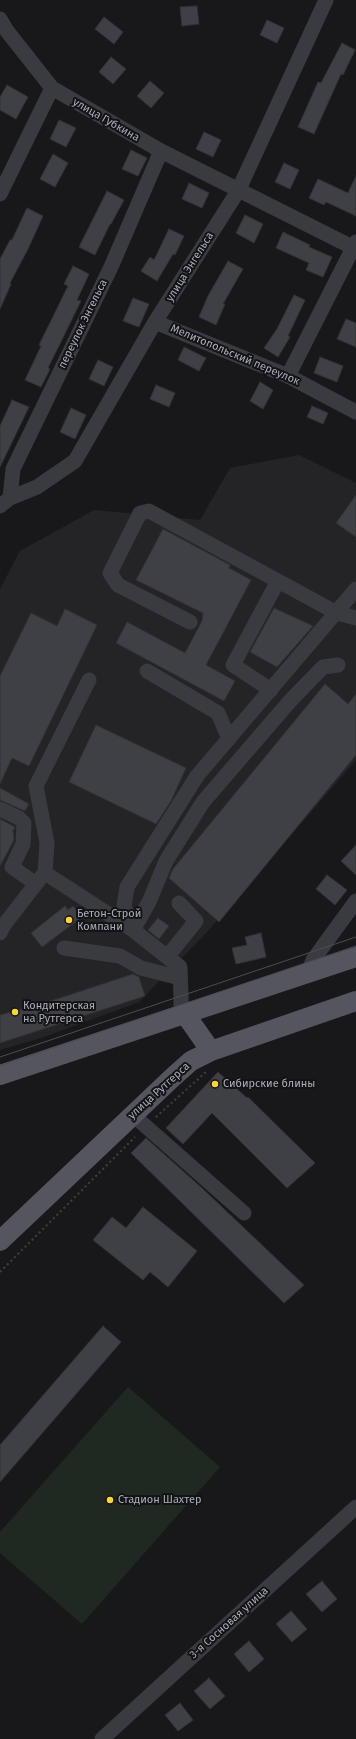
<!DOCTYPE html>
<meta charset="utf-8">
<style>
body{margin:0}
canvas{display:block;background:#18181a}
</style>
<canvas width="356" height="1739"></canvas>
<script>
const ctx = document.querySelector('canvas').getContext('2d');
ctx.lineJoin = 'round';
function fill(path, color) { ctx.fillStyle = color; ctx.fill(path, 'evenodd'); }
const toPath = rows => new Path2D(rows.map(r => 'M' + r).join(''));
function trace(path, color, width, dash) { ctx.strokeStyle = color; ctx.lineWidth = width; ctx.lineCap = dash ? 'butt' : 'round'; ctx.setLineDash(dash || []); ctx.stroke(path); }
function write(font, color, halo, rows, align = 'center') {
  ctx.font = font + ' "Fira Sans",sans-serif'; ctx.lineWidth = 4; ctx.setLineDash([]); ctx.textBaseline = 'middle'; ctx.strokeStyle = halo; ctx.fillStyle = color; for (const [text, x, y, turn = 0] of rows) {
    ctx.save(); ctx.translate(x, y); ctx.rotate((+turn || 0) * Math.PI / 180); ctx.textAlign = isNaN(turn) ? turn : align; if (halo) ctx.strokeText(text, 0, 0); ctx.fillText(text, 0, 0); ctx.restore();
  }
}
fill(toPath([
 [299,455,356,483,356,760,208,931,139,1002,44,1037,0,1050,0,589,20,551,94,510,200,520,230,468]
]), '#242427');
fill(toPath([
 [128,1387,220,1467,82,1624,0,1553,0,1532]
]), '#1f2922');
const building = toPath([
 [197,6,199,24,182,26,180,7,197,6],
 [104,17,123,32,114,44,95,29,104,17],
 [267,20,284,28,277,43,260,35,267,20],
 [342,43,355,50,343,75,341,74,314,134,298,127,318,82,321,83,342,43],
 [111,57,126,69,113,84,99,72,111,57],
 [150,81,164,93,151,108,137,96,150,81],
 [7,85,28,97,16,119,0,110,0,97,7,85],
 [59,120,76,128,66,147,50,139,59,120],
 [204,132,221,140,213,157,196,149,204,132],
 [131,150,147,158,138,176,122,169,131,150],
 [53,154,68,163,55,187,40,179,53,154],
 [284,163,299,170,290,189,275,182,284,163],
 [356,176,356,216,326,202,324,205,309,198,318,179,348,193,356,176],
 [189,183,209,193,202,208,182,199,189,183],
 [107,191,124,200,111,224,110,224,95,255,79,247,107,191],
 [27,208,43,216,28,249,10,283,11,284,0,309,0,259,10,240,12,240,27,208],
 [245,215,263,224,254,243,236,233,245,215],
 [169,229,184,236,175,255,173,254,157,281,141,271,150,257,154,260,169,229],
 [283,232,310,245,309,247,332,257,323,277,306,270,309,263,276,248,283,232],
 [228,261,243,269,223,304,225,304,216,325,199,317,208,296,228,261],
 [73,266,89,274,77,300,81,301,48,368,50,369,41,387,25,380,41,346,39,345,68,286,64,284,73,266],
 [294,295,305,300,288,336,290,337,278,357,264,348,277,329,294,295],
 [133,298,149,304,139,327,123,321,133,298],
 [346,319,356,323,356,347,337,339,346,319],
 [184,347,206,358,199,371,178,360,184,347],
 [320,357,343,366,337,382,314,373,320,357],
 [98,360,113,367,104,386,89,379,98,360],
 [260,382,273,390,263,409,250,401,260,382],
 [156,385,175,393,169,407,150,399,156,385],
 [12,400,29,407,0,467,0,426,12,400],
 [312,406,328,413,323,424,307,417,312,406],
 [71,408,86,415,75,439,60,432,71,408],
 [356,495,356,537,336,523,356,495],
 [163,529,230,565,229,568,251,580,206,665,235,681,224,701,116,643,127,622,185,653,202,621,203,613,136,580,163,529],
 [274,608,313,626,277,667,250,652,274,608],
 [65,609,97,625,29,766,12,758,0,784,0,676,31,613,57,626,65,609],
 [325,684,348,704,356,694,356,755,219,922,169,878,173,869,325,684],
 [96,725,186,768,171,801,156,824,69,782,96,725],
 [0,788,29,804,25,811,0,800,0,788],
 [0,819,15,827,13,831,14,840,0,866,0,819],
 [356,845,356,875,341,861,356,845],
 [327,875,347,890,335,905,316,889,327,875],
 [65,906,68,910,73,906,82,917,42,947,31,933,65,906],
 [158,918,169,926,159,939,148,930,158,918],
 [261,933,266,957,236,964,232,948,247,945,245,937,261,933],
 [133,974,139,977,145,996,0,1043,0,1015,57,999,133,974],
 [218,1072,247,1098,248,1097,315,1163,287,1188,212,1113,183,1144,166,1128,218,1072],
 [146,1138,203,1189,304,1285,284,1303,131,1153,146,1138],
 [143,1207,197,1251,168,1287,150,1272,143,1280,93,1240,112,1217,126,1228,143,1207],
 [103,1326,121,1342,0,1482,0,1445,103,1326],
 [322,1581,337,1599,322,1612,306,1594,322,1581],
 [291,1611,307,1629,292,1642,276,1624,291,1611],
 [249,1641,264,1659,249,1672,234,1654,249,1641],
 [209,1678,225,1696,210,1709,194,1691,209,1678],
 [180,1703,193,1720,178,1731,165,1715,180,1703]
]);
fill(building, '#3f4045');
trace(building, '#323236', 1);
trace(toPath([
 [156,1117,206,1072],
 [0,1272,135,1137]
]), '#3e3f46', 2, [2, 3]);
trace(toPath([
 [0,19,7,31,52,88,161,151,356,249],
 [0,194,52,88],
 [155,322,288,376,356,412],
 [288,376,356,242],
 [10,498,13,469,111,267,161,151],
 [0,506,10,498,37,487,75,461,155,322,238,191,326,0],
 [190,622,118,585,110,573,140,513,149,511,337,613,356,618],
 [147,671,218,713,229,739],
 [89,680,36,786,47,843,45,873,133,930,180,967,181,996,181,1005,185,1014],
 [271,690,233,665,278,581],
 [0,809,19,818,24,823,23,844,12,867,36,884],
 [133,930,124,906,127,887,197,776,356,589],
 [133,930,149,902,166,861,203,802,290,701,323,667,338,665],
 [0,933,4,925,42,876],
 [64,948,120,956,141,968,180,978],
 [167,957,196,921,179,903],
 [308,973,313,960,356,901],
 [133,1115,244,1213],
 [102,1739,356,1507]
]), '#3a3a41', 15);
trace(toPath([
 [185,1014,211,1051],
 [0,1075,356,957],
 [0,1241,173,1077,191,1061,211,1051,356,1001]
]), '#54555f', 20);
trace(toPath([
 [0,1057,356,937],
 [0,1066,356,946]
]), '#4b4c55', 1);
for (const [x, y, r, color] of [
 [69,920,4,"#ffd62b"],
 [15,1012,4,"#ffd62b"],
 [215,1084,4,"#ffd62b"],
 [110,1500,4,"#ffd62b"]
]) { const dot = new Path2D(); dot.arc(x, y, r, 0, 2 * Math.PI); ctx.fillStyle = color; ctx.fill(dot); trace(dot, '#131315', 1.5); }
write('11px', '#a9acbb', '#131315', [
 ["улица Губкина",106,120,30],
 ["улица Энгельса",190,267,-58],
 ["переулок Энгельса",83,324,-64],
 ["Мелитопольский переулок",235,355,23],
 ["улица Рутгерса",159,1091,-42],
 ["3-я Сосновая улица",229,1623,-42]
]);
write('11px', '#a9acbb', '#131315', [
 ["Бетон-Строй",77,914],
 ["Компани",77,927],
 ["Кондитерская",23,1006],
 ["на Рутгерса",23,1019],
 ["Сибирские блины",223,1084],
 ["Стадион Шахтер",118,1500]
], 'left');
</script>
